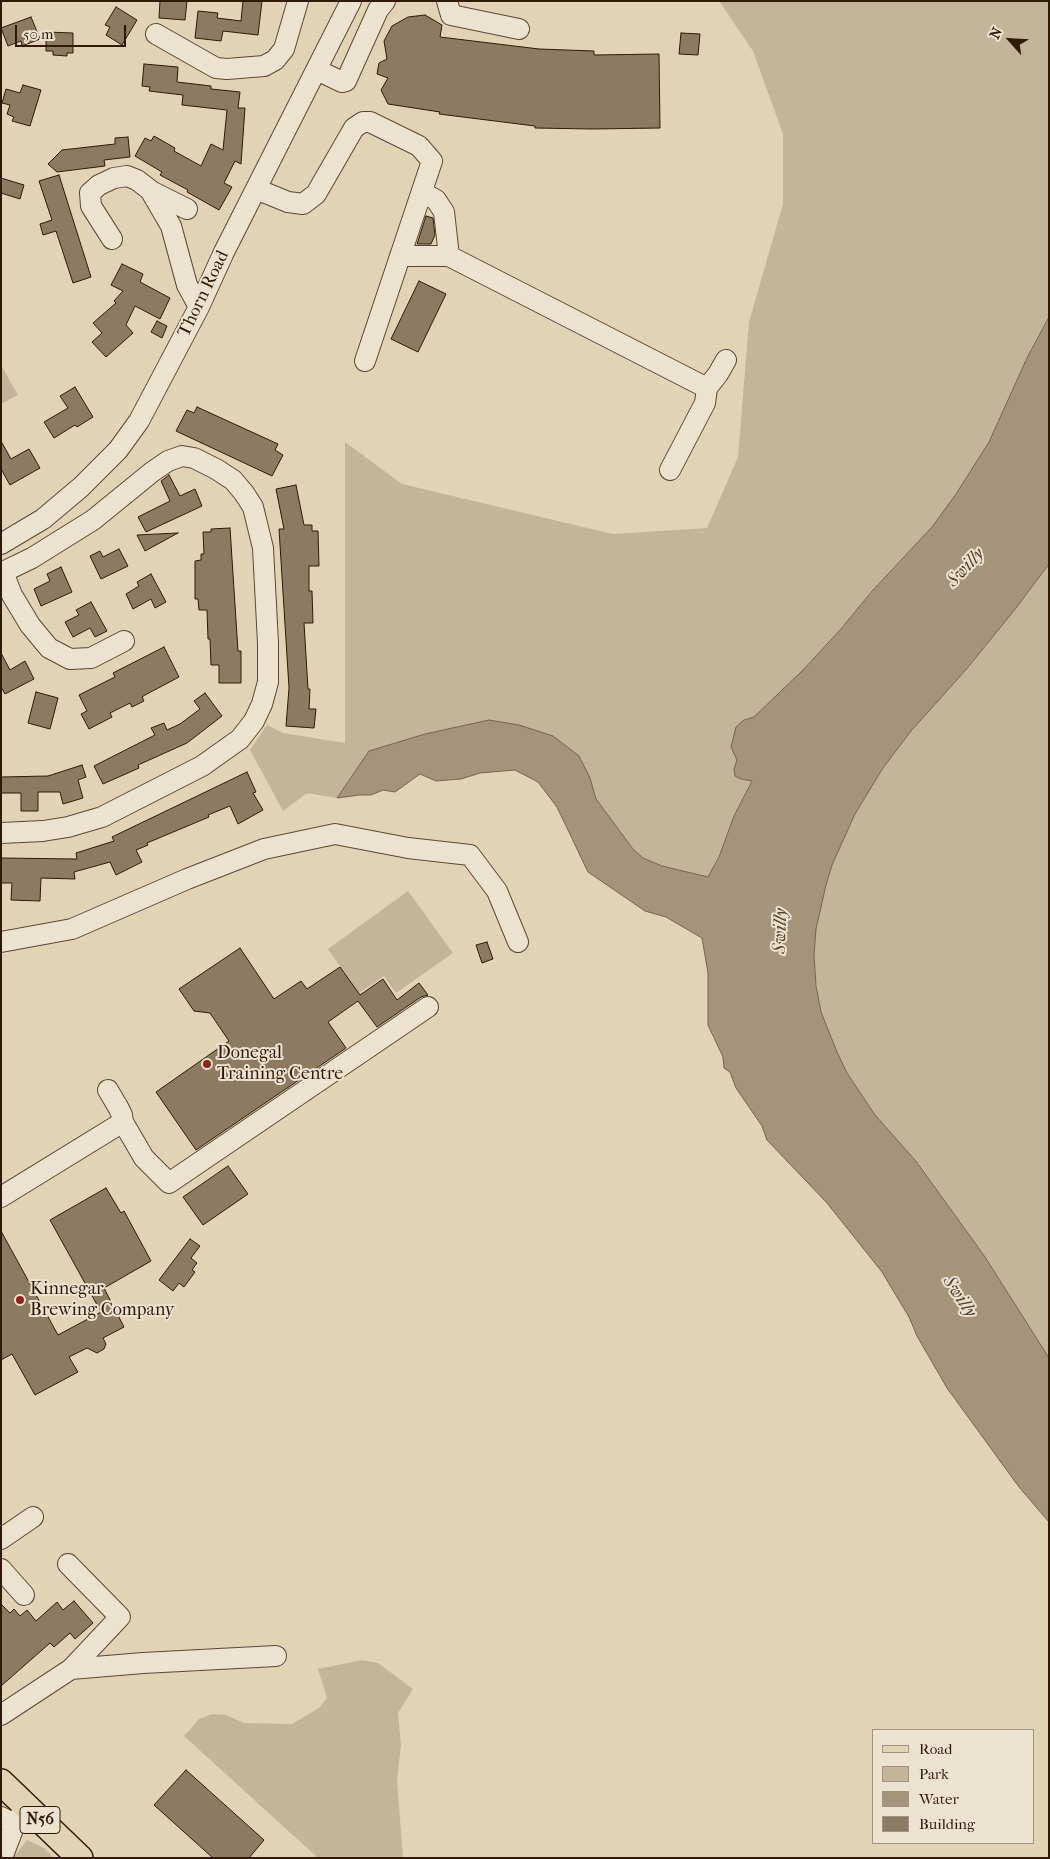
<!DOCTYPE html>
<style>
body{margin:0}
#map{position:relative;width:1050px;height:1859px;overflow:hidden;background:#e2d3b7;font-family:"IM FELL French Canon",serif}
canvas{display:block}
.frame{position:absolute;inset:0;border:2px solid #301a06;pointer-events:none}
.legend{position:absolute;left:872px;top:1729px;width:162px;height:115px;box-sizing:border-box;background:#ece2d0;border:1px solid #a1927f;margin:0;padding:6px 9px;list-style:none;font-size:15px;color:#301a06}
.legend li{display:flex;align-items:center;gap:10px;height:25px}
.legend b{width:25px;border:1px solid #a1927f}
.north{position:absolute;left:985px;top:15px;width:50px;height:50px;-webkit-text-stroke:4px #ece2d0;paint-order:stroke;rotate:296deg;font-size:14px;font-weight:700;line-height:20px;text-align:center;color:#301a06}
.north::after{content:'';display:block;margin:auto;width:18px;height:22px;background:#301a06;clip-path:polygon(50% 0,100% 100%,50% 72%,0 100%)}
.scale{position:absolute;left:15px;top:25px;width:111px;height:22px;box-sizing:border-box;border:2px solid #301a06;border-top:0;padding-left:6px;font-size:15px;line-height:18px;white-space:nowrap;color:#301a06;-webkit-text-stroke:4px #ece2d0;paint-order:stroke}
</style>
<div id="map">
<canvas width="1050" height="1859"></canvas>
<div class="frame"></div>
<ul class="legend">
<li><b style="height:6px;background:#e2d3b7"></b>Road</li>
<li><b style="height:14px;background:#c4b499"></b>Park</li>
<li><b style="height:14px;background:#a5947b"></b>Water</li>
<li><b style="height:14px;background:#8d7a62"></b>Building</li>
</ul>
<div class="north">N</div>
<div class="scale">50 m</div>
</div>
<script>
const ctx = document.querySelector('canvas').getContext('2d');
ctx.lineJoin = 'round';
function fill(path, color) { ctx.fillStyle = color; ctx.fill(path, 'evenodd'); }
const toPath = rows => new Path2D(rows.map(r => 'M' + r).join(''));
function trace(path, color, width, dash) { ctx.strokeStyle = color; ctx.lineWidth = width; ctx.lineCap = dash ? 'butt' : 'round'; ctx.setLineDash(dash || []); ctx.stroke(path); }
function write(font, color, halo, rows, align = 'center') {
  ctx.font = font + ' "IM FELL French Canon",serif'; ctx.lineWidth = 4; ctx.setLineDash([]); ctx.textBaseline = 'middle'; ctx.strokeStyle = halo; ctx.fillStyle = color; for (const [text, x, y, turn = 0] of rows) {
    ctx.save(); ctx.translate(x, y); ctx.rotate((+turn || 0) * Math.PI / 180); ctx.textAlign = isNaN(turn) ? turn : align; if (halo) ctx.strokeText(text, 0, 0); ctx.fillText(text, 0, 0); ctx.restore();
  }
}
fill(toPath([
 [719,1,1049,1,1049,317,1027,358,989,442,956,494,932,527,872,590,841,629,802,671,764,709,754,717,744,720,737,760,734,769,741,779,752,780,734,816,719,857,708,877,662,866,644,858,633,849,596,799,590,778,519,725,489,720,425,734,369,751,337,798,307,793,283,811,250,750,267,725,283,733,345,743,345,442,402,484,613,534,707,528,738,457,749,322,783,204,783,134,753,51],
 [1,365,18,395,1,404],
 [1049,564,1049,1358,985,1257,917,1161,875,1115,847,1073,837,1052,821,1012,816,986,814,955,816,929,826,885,832,865,855,814,883,768,911,731,966,671],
 [408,891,453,953,396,993,384,976,359,993,328,949],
 [362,1660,378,1663,413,1689,398,1713,401,1745,397,1780,403,1858,318,1858,184,1736,199,1719,212,1714,226,1715,244,1723,292,1724,319,1708,327,1698,318,1669],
 [27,1840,44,1848,54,1858,13,1858]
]), '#c4b499');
const water = toPath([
 [1049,317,1049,564,1016,608,965,671,911,731,883,768,855,814,832,865,826,885,816,929,814,955,816,986,821,1012,837,1052,847,1073,875,1115,916,1161,985,1257,1049,1358,1049,1522,1019,1487,947,1388,917,1336,909,1317,882,1272,827,1203,767,1140,762,1126,736,1088,730,1072,724,1068,723,1057,708,1025,708,973,702,938,666,917,645,911,588,872,557,807,538,782,515,770,480,773,461,779,436,781,420,774,395,792,383,790,371,795,359,795,337,798,369,751,425,734,489,720,519,725,553,736,579,756,590,778,596,799,633,849,643,858,662,866,708,877,719,857,734,816,752,781,741,779,735,776,734,769,737,760,731,747,736,727,744,720,754,717,802,671,841,629,872,591,932,527,956,494,989,442,1027,358,1049,317]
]);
fill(water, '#a5947b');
trace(water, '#76634c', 1);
const building = toPath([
 [160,1,187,1,185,20,159,18,160,1],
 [243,1,262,1,258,35,223,31,221,41,195,38,198,11,218,13,217,18,241,21,243,1],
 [116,7,137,20,122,45,106,35,110,27,105,25,116,7],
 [425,15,442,25,440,37,539,49,594,51,594,55,659,54,660,128,592,129,535,128,535,126,439,114,440,112,388,104,381,90,388,78,377,74,379,63,387,59,384,41,392,26,408,17,425,15],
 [31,17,40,39,22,46,21,41,8,46,1,28,31,17],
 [46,32,73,33,73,53,67,53,67,56,53,55,53,51,46,51,46,32],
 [681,33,700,34,698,55,679,54,681,33],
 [144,64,178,67,177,82,211,86,211,89,240,92,238,108,245,108,241,164,235,161,224,183,232,187,219,210,187,192,188,190,160,175,162,172,135,156,145,138,151,141,154,136,175,148,174,151,201,166,211,144,223,150,227,110,182,105,183,95,149,91,150,87,142,86,144,64],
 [23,85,41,90,30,126,12,121,14,117,7,114,10,105,2,103,6,89,20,93,23,85],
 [128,137,130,157,104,160,105,166,57,172,48,164,62,150,115,144,115,138,128,137],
 [59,175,91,277,73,283,56,231,43,235,40,224,52,220,39,181,59,175],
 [1,178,24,185,20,199,1,193,1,178],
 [426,216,433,218,435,235,431,244,417,244,426,216],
 [122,264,143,274,140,282,170,298,160,319,135,306,126,325,133,333,106,357,92,342,102,333,93,323,116,303,114,301,123,291,111,285,122,264],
 [419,281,446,294,418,352,391,339,419,281],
 [157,321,167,326,162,338,151,332,157,321],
 [75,387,93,417,77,427,75,425,54,438,44,422,68,408,60,396,75,387],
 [197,407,278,444,275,450,283,455,272,476,176,431,187,410,194,413,197,407],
 [1,441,11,459,29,449,40,468,10,485,1,469,1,441],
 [169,475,180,496,195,489,202,506,146,532,138,517,170,501,161,481,169,475],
 [296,485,304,525,312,525,312,531,318,531,319,566,309,566,309,591,312,591,313,623,304,623,308,689,310,689,309,709,316,709,314,728,286,726,289,688,279,529,284,529,276,489,296,485],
 [230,528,238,651,241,651,241,683,219,683,219,665,211,665,210,639,208,639,207,610,199,610,198,599,195,599,195,561,201,560,201,554,204,554,203,532,211,532,211,529,230,528],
 [178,533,145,551,137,535,178,533],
 [119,549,128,566,101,579,90,556,100,551,103,557,119,549],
 [61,567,72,592,41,606,34,589,50,581,47,574,61,567],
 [151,574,166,602,155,608,151,599,133,609,126,594,139,586,137,582,151,574],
 [91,602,107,631,95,637,90,628,73,637,65,622,79,615,76,610,91,602],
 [164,647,179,677,145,695,142,697,144,701,132,707,130,703,110,713,112,717,89,729,81,714,87,711,79,695,115,677,113,673,164,647],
 [1,653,10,670,25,661,34,679,5,694,1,687,1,653],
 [36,692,58,698,50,729,28,723,36,692],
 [205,693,222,716,187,743,138,765,139,768,103,784,94,766,155,735,151,728,164,723,167,730,180,724,200,709,194,701,205,693],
 [82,765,86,777,78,780,83,798,63,804,60,792,38,792,38,811,21,811,21,793,1,793,1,777,48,776,82,765],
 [247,772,256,792,253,793,263,810,238,824,230,806,208,815,209,817,147,843,148,845,136,850,142,862,116,875,110,862,74,872,75,879,41,878,40,901,11,900,12,883,1,883,1,858,77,859,76,853,114,841,112,837,247,772],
 [487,942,493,959,482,963,476,945,487,942],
 [240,948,274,999,301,981,307,989,340,967,360,995,383,979,397,1000,419,983,428,995,421,997,377,1027,358,1001,328,1022,346,1048,196,1150,156,1092,229,1041,210,1013,194,1011,179,989,240,948],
 [228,1166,248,1194,203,1225,183,1197,228,1166],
 [106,1188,121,1213,124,1211,151,1261,104,1288,124,1327,103,1338,106,1344,104,1349,97,1353,87,1348,69,1357,78,1372,35,1395,12,1354,1,1360,1,1231,58,1335,101,1312,50,1220,106,1188],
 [190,1239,200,1246,191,1258,197,1263,192,1270,195,1272,184,1287,179,1283,173,1291,159,1280,190,1239],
 [74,1601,93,1623,75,1639,70,1633,54,1647,50,1643,1,1686,1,1604,10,1613,14,1609,20,1616,27,1610,36,1621,57,1602,63,1610,74,1601],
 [186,1770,264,1840,249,1858,213,1858,154,1805,186,1770]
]);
fill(building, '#8d7a62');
trace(building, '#301a06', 1);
const minor = toPath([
 [447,1,451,15,519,29],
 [156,34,216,68,227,69,264,66,275,60,284,49,298,1],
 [317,70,342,82,346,81,378,10,385,1],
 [256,189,288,202,303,204,316,194,354,128,363,122,370,122,419,146,432,161,365,361],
 [151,191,187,209],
 [422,192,436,200,444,212,449,256],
 [112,239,91,206,90,193,99,185,114,178,127,176,137,180,150,190,171,226,187,285,199,307],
 [400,256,449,256,707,388],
 [670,470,705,403,707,388,718,374,726,360],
 [1,544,43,519,81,487,118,450,139,421,199,307,224,252,351,1],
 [3,572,12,595,30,625,49,648,70,659,91,658,124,641],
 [1,573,32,558,93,520,152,472,168,461,182,456,194,458,216,469,233,480,244,493,253,507,263,548,268,643,268,682,262,704,254,721,240,739,202,766,102,817,68,827,43,831,1,833],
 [1,942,72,929,187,879,264,849,335,834,408,848,470,855,497,891,518,942],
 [108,1090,118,1107,122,1115,123,1122,144,1158,169,1183,428,1007],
 [1,1197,123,1122],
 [1,1539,33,1517],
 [68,1564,120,1617,71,1669],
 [1,1569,24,1595],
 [1,1715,71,1669,143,1663,276,1656],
 [1,1817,15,1824,26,1807],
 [2,1858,15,1824]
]);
const major = toPath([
 [1,1782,80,1858]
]);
trace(minor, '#5c4832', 22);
trace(major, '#301a06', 28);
trace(minor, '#ece2d0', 20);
trace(major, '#e2d3b7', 25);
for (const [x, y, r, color] of [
 [207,1064,5,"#8f2418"],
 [20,1300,5,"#8f2418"]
]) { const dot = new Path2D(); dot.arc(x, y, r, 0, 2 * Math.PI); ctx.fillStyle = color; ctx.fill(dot); trace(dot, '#ece2d0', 2); }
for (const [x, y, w] of [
 [40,1820,40]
]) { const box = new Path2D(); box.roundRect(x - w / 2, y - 13.5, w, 27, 4); ctx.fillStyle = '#ece2d0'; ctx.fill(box); trace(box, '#301a06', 1); }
write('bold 16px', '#301a06', null, [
 ["N56",40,1820]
]);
write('18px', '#301a06', '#ece2d0', [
 ["Thorn Road",204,294,-64]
]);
write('18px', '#301a06', '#ece2d0', [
 ["Donegal",217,1054],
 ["Training Centre",217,1075],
 ["Kinnegar",30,1290],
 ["Brewing Company",30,1311]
], 'left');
write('italic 19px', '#59452f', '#ece2d0', [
 ["Swilly",966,568,-47],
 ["Swilly",781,931,-88],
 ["Swilly",959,1297,56]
]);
</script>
